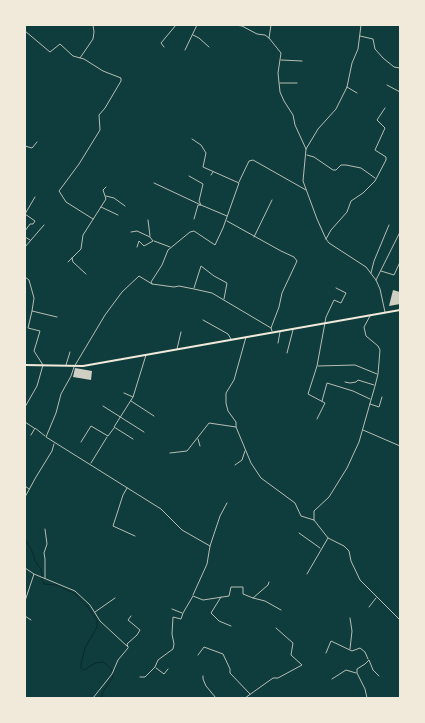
<!DOCTYPE html>
<style>
body{margin:0}
#map{position:relative;width:425px;height:723px;overflow:hidden;background:#0f3d3e;font-family:"Work Sans",sans-serif}
canvas{display:block}
.frame{position:absolute;inset:0;border:26px solid #f1e9da;pointer-events:none}
</style>
<div id="map">
<canvas width="425" height="723"></canvas>
<div class="frame"></div>
</div>
<script>
const ctx = document.querySelector('canvas').getContext('2d');
ctx.lineJoin = 'round';
const toPath = rows => new Path2D(rows.map(r => 'M' + r).join(''));
function trace(path, color, width, dash) { ctx.strokeStyle = color; ctx.lineWidth = width; ctx.lineCap = dash ? 'butt' : 'round'; ctx.setLineDash(dash || []); ctx.stroke(path); }
function fill(path, color) { ctx.fillStyle = color; ctx.fill(path, 'evenodd'); }
trace(toPath([
 [25,539,33,553,35,561,41,569,42,574,42,579,44,584,56,585,74,593,87,606,97,620,97,627,85,648,81,664,81,668,84,670,95,663,102,662,105,663,111,669,113,673,112,679,104,690,101,698]
]), '#0a2a2b', 1);
fill(toPath([
 [393,290,400,292,400,304,389,306],
 [75,368,92,371,91,380,73,377]
]), '#cfcfc3');
trace(toPath([
 [235,25,242,26,257,34,265,35,269,38,281,53,278,73,280,92,284,101,293,115,295,125,306,149],
 [361,25,358,49,352,63,347,87,336,109,318,129,306,149,303,181,317,219,326,239,329,243,366,267,376,280,380,289,385,312],
 [25,31,50,52,60,44,73,56,84,59,103,71,121,78,121,81,105,108,99,115,100,130,79,164,59,191,66,202,93,219],
 [193,35,199,38,209,47],
 [360,36,373,39,375,49,383,58,394,67,400,68],
 [269,38,271,25],
 [164,47,161,43,176,25],
 [185,50,197,25],
 [80,58,93,39,94,32,93,25],
 [281,60,302,61],
 [280,83,297,83],
 [387,85,400,92],
 [347,87,357,93],
 [192,139,201,145,206,153,203,167,239,183,223,228,215,245,194,231,190,232,168,250,162,265,151,282,152,284,174,287,179,286,194,289,212,293,271,328],
 [25,146,32,148,37,142],
 [307,155,314,157,333,170,336,170,341,165,346,165,361,168,375,178],
 [211,175,213,172],
 [189,176,203,184,199,201,201,205,227,216],
 [239,182,249,161,253,160,306,190],
 [154,183,201,205,198,205,194,219],
 [106,196,114,198,125,206],
 [101,207,118,215],
 [25,214,35,221,33,224,30,224,25,231],
 [25,214,35,197],
 [148,220,150,236],
 [227,221,281,251,294,257,297,261,282,293,279,307,271,328,272,331],
 [131,232,137,231,150,237,153,241,144,246,139,241,137,247],
 [25,237,30,240],
 [254,237,272,200],
 [326,239,331,230,347,212,351,201,363,193,375,181,386,160,386,157,375,150,385,128,377,120,385,108],
 [154,241,170,247],
 [25,247,44,225],
 [72,258,73,262,86,274],
 [68,262,81,249,83,235,106,199,103,190,106,187],
 [381,271,394,275,400,262],
 [371,273,374,261,389,225],
 [25,277,29,280,34,298,32,311,57,317],
 [376,280,400,232],
 [152,284,139,276,122,292,105,315,74,367,71,376,61,394,56,413,46,437,161,509,182,530,210,546],
 [194,288,201,266,214,276,227,283,224,299],
 [203,320,228,334,231,339],
 [246,337,234,380,226,393,226,403,228,411,236,422,236,427,251,463,261,478,295,503,301,516,314,520,328,538,344,546,349,551,351,561,360,580,400,620],
 [278,343,280,332],
 [177,349,181,332],
 [287,353,293,330],
 [66,365,70,352],
 [318,366,355,365,377,374],
 [345,382,350,383,356,382,358,380,374,385],
 [124,393,133,397,146,355],
 [133,397,114,427,133,439],
 [131,401,154,416],
 [322,401,327,383,353,391,370,399],
 [370,404,379,407,382,397],
 [103,406,144,432],
 [25,407,37,386,43,365,34,351,40,331,28,328,32,311],
 [317,419,325,403,308,394,317,366,326,317,334,300,341,303,346,293,336,288],
 [25,422,34,428],
 [363,430,400,446],
 [31,435,35,428,45,436],
 [198,439,200,446],
 [81,442,91,426,108,436,114,428],
 [170,453,187,451,209,423,236,427],
 [91,463,107,437],
 [235,465,242,460,245,451],
 [25,486,29,489],
 [127,488,123,495,113,526,135,536],
 [25,497,36,477,52,451,54,444],
 [314,520,314,511,329,497,347,468,359,442,375,386,378,374,380,350,378,346,366,336,364,327,370,316],
 [299,533,320,548],
 [25,568,34,574,25,601],
 [34,574,75,591,90,605,100,621,128,647],
 [307,574,328,538],
 [45,578,45,559,44,553,47,544,45,529],
 [193,595,207,564,210,546,220,516,227,503],
 [221,597,211,613,219,621,231,626],
 [253,598,265,601,281,610],
 [369,607,376,598],
 [172,609,182,613],
 [95,612,115,598],
 [25,616,31,620],
 [128,647,127,644,137,635,140,630,128,620,131,616],
 [350,649,352,631,350,618],
 [326,653,331,641,352,651,360,648,365,652,368,659],
 [198,655,204,647,223,654,230,669,230,673,250,694],
 [156,668,164,674,168,669],
 [203,676,203,679,206,686,216,698],
 [140,677,145,677,155,667,158,660,173,649,174,644,172,634,173,617,181,619,183,613,193,596,203,600,229,596,231,587,243,587,243,594,253,598,268,585,269,582],
 [332,679,346,670,356,673],
 [93,698,112,674,118,660,128,648],
 [245,698,273,678,278,678,302,665,291,655,293,643,276,628],
 [367,698,365,689,357,673,357,669,365,664,369,660,373,670,379,676]
]), '#b8beb3', 1);
trace(toPath([
 [25,365,83,366,400,310]
]), '#f1e9da', 2);
</script>
